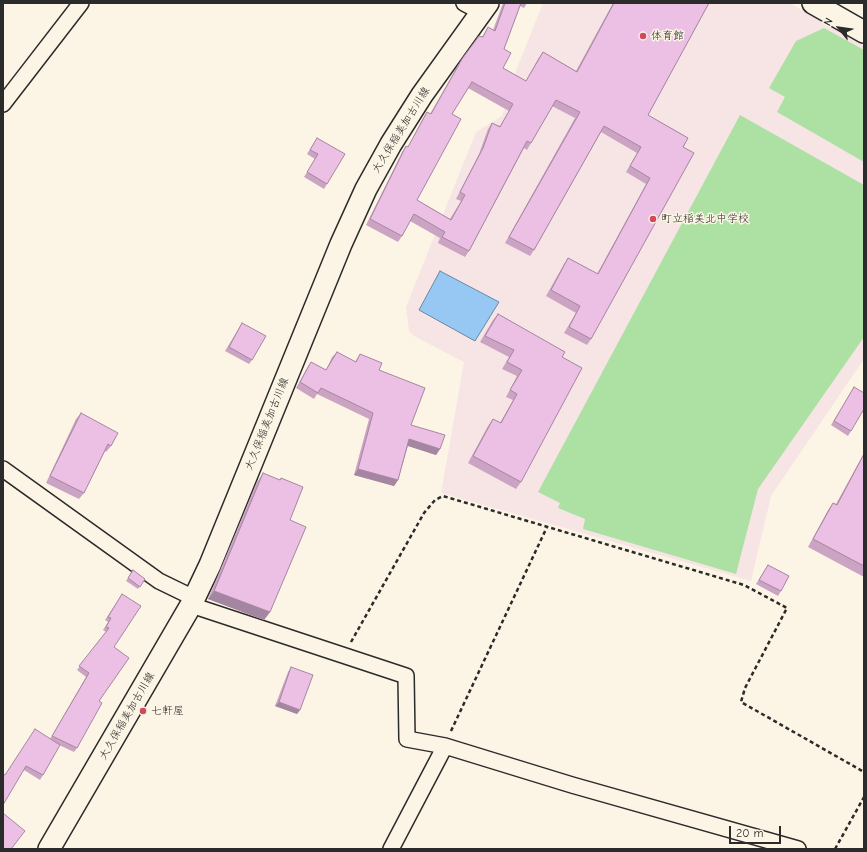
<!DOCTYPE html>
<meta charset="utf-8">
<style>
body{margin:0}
#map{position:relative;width:867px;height:852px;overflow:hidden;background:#fcf5e5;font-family:"Comic Neue",sans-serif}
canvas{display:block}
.frame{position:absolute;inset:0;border:4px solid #2b2b2b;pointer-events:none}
.north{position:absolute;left:819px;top:8px;width:40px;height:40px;-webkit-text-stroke:3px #fcf5e5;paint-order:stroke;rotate:299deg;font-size:11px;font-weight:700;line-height:16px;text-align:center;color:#2b2b2b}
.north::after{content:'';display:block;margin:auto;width:14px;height:18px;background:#2b2b2b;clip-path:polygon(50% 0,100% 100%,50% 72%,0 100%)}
.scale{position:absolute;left:729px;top:826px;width:52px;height:18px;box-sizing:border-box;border:2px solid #2b2b2b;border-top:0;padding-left:5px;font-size:12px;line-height:14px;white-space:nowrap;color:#2b2b2b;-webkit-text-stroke:3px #fcf5e5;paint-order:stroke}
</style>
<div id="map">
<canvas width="867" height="852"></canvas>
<div class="frame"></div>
<div class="north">N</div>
<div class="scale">20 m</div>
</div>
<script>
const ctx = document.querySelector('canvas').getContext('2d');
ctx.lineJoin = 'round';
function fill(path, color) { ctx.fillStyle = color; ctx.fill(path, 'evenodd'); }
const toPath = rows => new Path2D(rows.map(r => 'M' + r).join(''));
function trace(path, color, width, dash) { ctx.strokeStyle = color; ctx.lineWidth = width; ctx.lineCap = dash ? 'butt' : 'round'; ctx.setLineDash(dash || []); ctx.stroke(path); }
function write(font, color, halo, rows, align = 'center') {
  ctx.font = font + ' "Comic Neue","Klee One",sans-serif'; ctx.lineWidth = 3; ctx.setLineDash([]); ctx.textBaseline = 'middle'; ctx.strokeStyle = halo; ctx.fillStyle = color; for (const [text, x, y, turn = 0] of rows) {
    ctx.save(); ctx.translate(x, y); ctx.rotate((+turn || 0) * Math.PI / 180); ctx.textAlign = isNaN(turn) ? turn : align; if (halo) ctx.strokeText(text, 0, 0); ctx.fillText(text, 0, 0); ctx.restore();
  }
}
fill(toPath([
 [543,3,790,3,864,46,864,359,771,496,751,581,441,493,464,362,414,336,409,331,406,307,476,132,502,116,517,68]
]), '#f7e5e5');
fill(toPath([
 [824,28,864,50,864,162,777,112,785,97,769,88,796,41],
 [740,115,864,185,864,337,758,489,736,574,583,529,585,519,558,508,560,503,538,492]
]), '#ade1a4');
const water = toPath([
 [440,271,499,302,475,341,419,310,440,271]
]);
fill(water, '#96c8f3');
trace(water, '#6b89a3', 1);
const street = toPath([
 [464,3,481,12],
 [3,104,81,3],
 [3,469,159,581,194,598],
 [191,605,406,676,407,739,445,746,572,785,798,849],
 [391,849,445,746]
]);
const secondary = toPath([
 [813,3,864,32],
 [49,849,191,605,210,565,341,244,366,189,391,144,422,95,488,3]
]);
trace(street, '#2b2b2b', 18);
trace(secondary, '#2b2b2b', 24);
trace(toPath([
 [351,642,424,513,435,500,443,496,744,585,787,608,745,688,741,702,864,772],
 [451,731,547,527],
 [835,849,864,797]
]), '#2b2b2b', 2.5, [4, 3]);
trace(street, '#fcf5e5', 15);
trace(secondary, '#fcf5e5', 21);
fill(toPath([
 [503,3,527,3,524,8,520,6,504,49,503,68,526,81,538,59,543,52,576,71,613,3,709,3,648,115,688,138,591,339,587,345,564,333,576,313,546,296,564,264,568,258,597,274,646,184,626,172,637,153,601,132,534,250,530,256,505,243,575,118,552,106,531,143,527,150,524,148,469,251,465,257,438,243,440,238,410,221,402,236,398,242,366,225,402,152,406,146,408,147,423,118,427,112,430,114,458,65,479,36,482,37,488,27,493,30],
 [468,88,509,111,500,126,492,123,488,129,479,154,456,199,461,201,450,219,417,200,452,114],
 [317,138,327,184,324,189,304,177,315,159,307,154],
 [498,314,562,357,521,482,516,489,468,463,488,426,493,419,500,423,513,400,506,397,517,376,502,369,509,357,480,342,493,320],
 [242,323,252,360,249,364,225,351],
 [337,352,355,362,360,354,379,370,411,425,440,449,436,455,408,446,398,480,394,486,354,475,369,419,317,394,314,399,296,388,307,368,311,362,326,370,332,357],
 [854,387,851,431,848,436,831,425],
 [81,413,111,446,106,452,105,451,84,493,79,499,46,483,76,419],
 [864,453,864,577,808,547,828,510,833,503,836,504],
 [263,473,279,480,281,478,290,520,270,612,264,620,208,599,257,482],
 [768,565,781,591,778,596,756,584],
 [133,570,145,579,138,589,126,581],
 [122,594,114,647,99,701,77,748,74,752,59,745,43,775,40,780,24,770,5,775,50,739,86,677,77,670,106,632,103,630,108,622,105,620],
 [291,667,300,710,297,714,275,706,288,672]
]), '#cba4c4');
fill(toPath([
 [409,439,440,449,436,455,405,445],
 [358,469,398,480,394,486,354,475],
 [214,591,270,612,264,620,208,599],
 [279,702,300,710,297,714,275,706]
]), '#a586a0');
const building = toPath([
 [505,3,521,3,504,49,511,53,503,68,526,81,543,52,577,72,614,3,709,3,648,115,688,138,683,147,694,153,591,339,569,327,580,306,551,290,568,258,598,274,650,178,630,166,641,147,604,126,534,250,509,237,580,112,556,100,531,143,527,141,469,251,442,237,445,232,414,214,402,236,370,219,406,146,408,147,427,112,431,114,462,59,479,36,483,37,488,27,495,31,505,3],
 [472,82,513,104,500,127,492,123,483,148,460,192,465,195,451,220,417,200,461,119,452,114,472,82],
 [317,138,345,154,327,184,307,172,318,154,310,150,317,138],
 [498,314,565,352,562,357,582,368,521,482,473,456,493,419,501,423,517,394,510,390,522,370,507,362,514,350,485,336,498,314],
 [242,323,266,336,252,360,229,347,242,323],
 [337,352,356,362,360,354,382,363,379,370,425,388,411,425,445,435,440,449,409,439,398,480,358,469,373,413,321,388,318,393,300,382,311,362,326,370,337,352],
 [854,387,864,393,864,409,851,431,834,421,854,387],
 [81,413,118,433,111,446,108,444,84,493,50,476,81,413],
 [864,454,864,566,813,539,833,503,837,505,864,454],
 [263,473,280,480,281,478,303,487,290,520,306,527,270,612,214,591,263,473],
 [768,565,789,576,781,591,759,580,768,565],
 [133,570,145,579,140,587,128,578,133,570],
 [122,594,141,606,114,647,129,658,99,701,102,703,77,748,52,736,89,673,79,666,109,628,106,627,111,618,108,617,122,594],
 [291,667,313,675,300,710,279,702,291,667],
 [35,729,60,745,43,775,26,766,3,805,3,774,5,775,35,729],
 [3,813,25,831,11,849,3,849,3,813]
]);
fill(building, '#ecbfe4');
trace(building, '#a586a0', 1);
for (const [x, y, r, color] of [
 [643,36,4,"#d1495b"],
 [653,219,4,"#d1495b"],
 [143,711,4,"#d1495b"]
]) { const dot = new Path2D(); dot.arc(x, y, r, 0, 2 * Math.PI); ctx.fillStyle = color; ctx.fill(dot); trace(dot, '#fcf5e5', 1.5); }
write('11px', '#2b2b2b', '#fcf5e5', [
 ["体育館",651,36],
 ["町立稲美北中学校",661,219],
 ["七軒屋",151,711]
], 'left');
write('11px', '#2b2b2b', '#fcf5e5', [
 ["大久保稲美加古川線",401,130,-58],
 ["大久保稲美加古川線",267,424,-68],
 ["大久保稲美加古川線",127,716,-60]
]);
</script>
